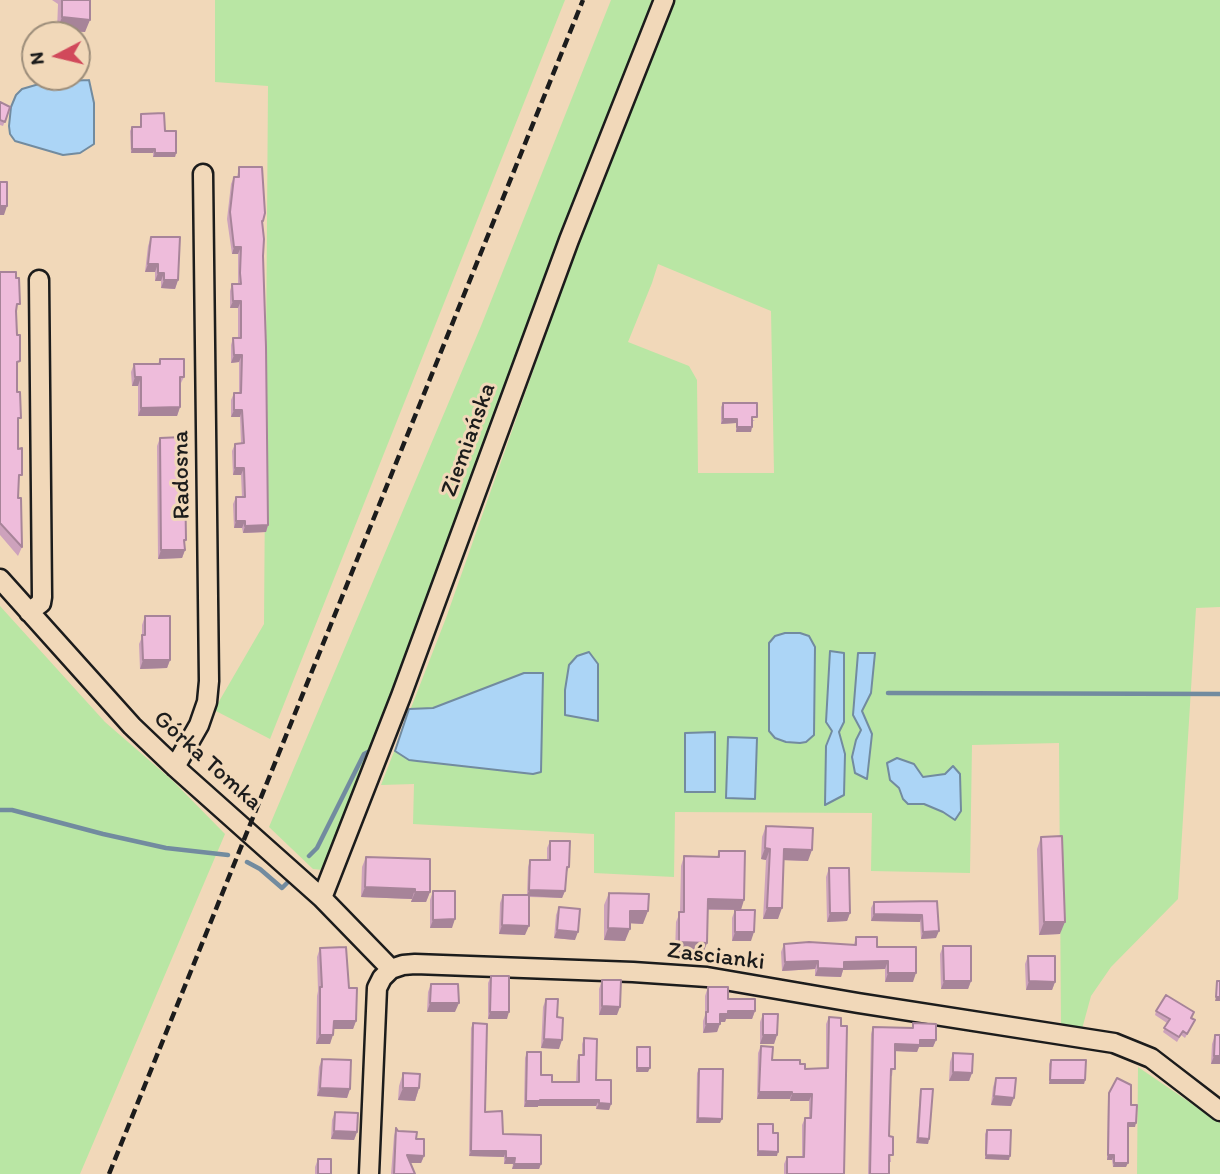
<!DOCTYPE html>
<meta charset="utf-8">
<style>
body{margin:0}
#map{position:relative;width:1220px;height:1174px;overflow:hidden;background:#f1d8b9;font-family:Itim,sans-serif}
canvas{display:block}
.north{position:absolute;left:21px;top:21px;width:70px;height:70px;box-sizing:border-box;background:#f1d8b9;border:2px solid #9c8d7a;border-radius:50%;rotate:263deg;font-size:19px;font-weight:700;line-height:28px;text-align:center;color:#1c1c1c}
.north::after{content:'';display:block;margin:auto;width:24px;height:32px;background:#d1495b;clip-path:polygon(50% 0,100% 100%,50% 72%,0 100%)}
</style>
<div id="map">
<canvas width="1220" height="1174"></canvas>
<div class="north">N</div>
</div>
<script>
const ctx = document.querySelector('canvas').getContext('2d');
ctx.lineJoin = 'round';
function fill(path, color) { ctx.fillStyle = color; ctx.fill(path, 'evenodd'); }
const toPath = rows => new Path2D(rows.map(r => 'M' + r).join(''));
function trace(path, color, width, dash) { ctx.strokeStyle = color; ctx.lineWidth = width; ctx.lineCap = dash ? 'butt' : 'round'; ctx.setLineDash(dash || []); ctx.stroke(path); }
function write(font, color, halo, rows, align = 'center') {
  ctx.font = font + ' Itim,sans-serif'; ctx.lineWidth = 6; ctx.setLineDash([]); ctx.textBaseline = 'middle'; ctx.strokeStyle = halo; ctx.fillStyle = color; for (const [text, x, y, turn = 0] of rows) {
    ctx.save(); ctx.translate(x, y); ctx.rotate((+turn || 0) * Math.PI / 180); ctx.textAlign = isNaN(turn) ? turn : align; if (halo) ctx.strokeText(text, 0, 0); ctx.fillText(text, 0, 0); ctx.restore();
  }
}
fill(toPath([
 [215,0,565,0,270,739,214,710,264,624,268,86,215,82],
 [611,0,652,0,534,309,416,635,323,870,313,869,269,827,481,326],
 [674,0,1220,0,1220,607,1196,608,1178,899,1111,967,1091,996,1082,1029,1061,1026,1059,743,972,745,970,873,871,871,872,813,675,812,674,877,594,873,594,834,413,824,414,784,381,785,446,618,582,232],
 [658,264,771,311,774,473,698,473,697,380,689,366,628,342,652,283],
 [0,606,105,722,173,781,225,834,80,1174,0,1174],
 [1138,1067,1220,1123,1220,1174,1137,1174]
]), '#b9e6a4');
const water = toPath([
 [89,80,94,103,94,144,80,153,63,155,15,141,10,134,9,126,11,107,16,95,22,89,46,82,89,80],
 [785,633,800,633,809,636,815,647,814,735,806,742,800,743,786,742,775,738,769,731,769,643,775,636,785,633],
 [830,651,844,653,844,722,839,732,845,754,844,795,825,805,826,746,832,731,826,722,830,651],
 [589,652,598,664,598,721,565,715,565,690,569,665,577,656,589,652],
 [858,653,875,653,871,693,862,711,872,734,867,779,855,773,852,757,856,740,861,730,853,715,858,653],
 [524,673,543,673,541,772,533,774,417,761,409,760,395,751,409,709,433,708,524,673],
 [715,732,715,792,685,792,685,733,715,732],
 [728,737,757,738,755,799,726,798,728,737],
 [897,758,914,764,923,777,945,774,953,766,960,774,961,811,955,820,943,812,924,804,908,804,903,799,899,788,890,780,887,763,897,758]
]);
fill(water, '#acd5f6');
trace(water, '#728b9f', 2);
trace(toPath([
 [888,693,1220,694],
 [0,810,12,810,103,834,166,848,228,855],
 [309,856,317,848,364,754,374,749],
 [247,862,260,869,282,888,287,883]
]), '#728b9f', 4.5);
const street = toPath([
 [0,579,132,726,175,767,322,898,391,969],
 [29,612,41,603,42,597,39,280],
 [175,767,199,725,207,702,209,681,203,174],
 [322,898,401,696,569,240,664,0],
 [369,1174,377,988,382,978,391,969,403,965,415,964,633,972,707,977,858,1003,1114,1043,1151,1058,1220,1111]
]);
trace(street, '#1c1c1c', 23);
trace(street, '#f1d8b9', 18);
trace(toPath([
 [109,1174,583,0]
]), '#1c1c1c', 4.5, [10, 5]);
fill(toPath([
 [52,0,90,0,85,32,57,30,58,4],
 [0,102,10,107,3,126,0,125],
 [141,114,165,131,176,153,175,157,153,157,153,153,131,153,130,131,132,127,140,127,140,118],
 [239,167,262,224,268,525,266,532,243,533,242,528,234,528,233,504,236,497,242,497,241,475,233,475,232,451,235,444,241,443,240,417,231,417,231,400,234,393,239,393,239,362,231,363,231,345,233,338,238,338,238,308,230,308,230,291,232,284,238,284,238,254,232,254,227,219,231,184,234,177,237,177],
 [151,237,178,280,175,289,161,288,161,281,155,281,155,272,145,272,148,246],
 [0,272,17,313,18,498,22,547,18,556,0,535],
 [160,359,184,377,180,385,180,407,177,416,138,416,138,386,132,386,131,372,134,364,158,364],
 [723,403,755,421,752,421,751,432,736,432,736,423,721,424,721,407],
 [160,438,184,475,186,540,184,544,185,550,182,558,158,559,157,446],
 [145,616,170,660,167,668,140,669,139,644,142,637,142,625],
 [766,826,808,861,784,860,778,919,763,919,766,860,761,859,762,837],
 [1041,837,1060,934,1039,935,1037,849],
 [550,841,569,867,566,874,565,891,562,898,529,897,525,935,499,934,500,903,503,895,527,895,528,867,530,860,547,860,547,848],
 [719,851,751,941,732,941,732,918,735,910,708,910,707,943,703,953,675,952,676,922,680,912,681,866,684,856,717,857],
 [366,857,430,892,426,902,411,902,412,899,361,897,362,867],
 [829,868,850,913,847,921,827,922,826,877],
 [433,891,452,928,430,928,430,900],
 [609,893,643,924,630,923,625,941,604,940,604,905],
 [937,901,936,938,921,939,920,922,871,921,871,908,874,902],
 [559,907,575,940,554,938,556,915],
 [856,937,877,947,913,982,885,982,885,969,843,970,841,977,815,976,815,969,782,971,781,952,784,944,854,944],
 [943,946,971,981,968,989,941,989,940,954],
 [320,948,356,1021,353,1029,333,1029,330,1044,316,1044,317,996,318,991,317,957],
 [1028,956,1055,982,1052,990,1026,990,1025,964],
 [491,976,507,1019,488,1019,488,983],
 [602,980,617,1015,599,1015,599,989],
 [431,984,455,1012,427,1012,428,992],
 [708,987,728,999,755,1011,752,1019,726,1019,725,1022,720,1022,717,1032,703,1033,703,1021,705,1015,705,996],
 [546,999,557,1017,559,1049,541,1048,543,1007],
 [1156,1011,1192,1018,1195,1020,1185,1038,1181,1035,1177,1042,1163,1032,1167,1023,1155,1015],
 [763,1014,777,1035,774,1044,760,1044,760,1022],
 [829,1017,844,1174,784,1174,784,1164,787,1157,802,1157,802,1125,805,1118,809,1118,809,1101,790,1101,790,1099,757,1099,758,1053,761,1046,772,1060,800,1064,805,1069,826,1068,826,1024],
 [473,1023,485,1112,503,1134,541,1164,539,1169,512,1169,513,1164,504,1164,504,1157,469,1156,471,1028],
 [913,1023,936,1040,933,1047,919,1047,917,1052,895,1051,892,1076,891,1076,889,1136,891,1162,889,1162,889,1174,868,1174,871,1034,873,1027,912,1028],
 [1215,1035,1220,1064,1211,1064,1212,1044],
 [584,1038,596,1080,611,1104,609,1110,596,1109,596,1106,538,1106,538,1107,524,1107,525,1058,527,1052,541,1075,552,1082,576,1082,577,1061,579,1055,582,1055,582,1044],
 [637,1047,648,1072,636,1072,636,1051],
 [953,1053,972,1073,969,1081,949,1081,950,1062],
 [322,1059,350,1089,347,1098,317,1096,319,1067],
 [1051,1060,1085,1080,1084,1084,1049,1084,1049,1064],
 [699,1069,720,1123,696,1123,697,1073],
 [403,1073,419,1088,415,1101,398,1100,399,1086],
 [996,1078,1011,1106,991,1105,993,1087],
 [921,1089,929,1139,928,1144,916,1143,920,1093],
 [1109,1093,1131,1105,1135,1127,1128,1127,1126,1167,1113,1167,1112,1160,1107,1160,1108,1098],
 [335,1112,357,1132,354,1140,331,1139,332,1120],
 [758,1124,773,1133,777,1156,757,1156,757,1128],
 [396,1128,398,1131,416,1139,424,1156,421,1163,410,1163,415,1174,391,1174,394,1136],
 [987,1130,1009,1160,985,1159,985,1134],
 [318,1159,331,1174,315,1174,315,1167]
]), '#cda2bc');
fill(toPath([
 [62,17,90,20,85,32,57,30],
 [132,149,155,149,153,153,131,153],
 [155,153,176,153,175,157,153,157],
 [0,206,7,206,4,215,0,215],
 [234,247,241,247,238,254,232,254],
 [148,264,158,264,155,272,145,272],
 [158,273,164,273,161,281,155,281],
 [164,280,178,280,175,289,161,288],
 [233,301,241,301,238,308,230,308],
 [234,355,242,355,239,362,231,363],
 [135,377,141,377,138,386,132,386],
 [180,407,177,416,138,416,141,408],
 [234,410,242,410,240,417,231,417],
 [723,419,737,419,736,423,721,424],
 [737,427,752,427,751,432,736,432],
 [235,468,244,468,241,475,233,475],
 [236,521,245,521,242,528,234,528],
 [268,525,266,532,243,533,245,526],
 [161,550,185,550,182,558,158,559],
 [143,660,170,660,167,668,140,669],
 [765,848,770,849,766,860,761,859],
 [784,849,812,850,808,861,780,860],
 [365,887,415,889,412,899,361,897],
 [529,890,565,891,562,898,527,896],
 [415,892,430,892,426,902,411,902],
 [708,899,744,900,741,910,704,909],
 [767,908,782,908,778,919,763,919],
 [630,911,648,911,643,924,625,923],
 [830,913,850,913,847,921,827,922],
 [874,914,922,915,920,922,871,921],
 [455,919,452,928,430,928,433,920],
 [1044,922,1065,922,1060,934,1039,935],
 [502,925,529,926,525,935,499,934],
 [608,928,630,929,625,941,604,940],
 [557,930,578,932,575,940,554,938],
 [939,931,936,938,921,939,923,932],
 [735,932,754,932,751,941,732,941],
 [679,942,707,943,703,953,675,952],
 [818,961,815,969,782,971,785,962],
 [888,961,885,969,843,970,841,977,815,976,818,968,844,962],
 [888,973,916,973,913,982,885,982],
 [944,981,971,981,968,989,941,989],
 [1029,981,1055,982,1052,990,1026,990],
 [1216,997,1220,997,1220,1001,1215,1001],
 [430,1003,459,1003,455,1012,427,1012],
 [602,1006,620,1007,617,1015,599,1015],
 [728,1011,755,1011,752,1019,726,1019,725,1022,717,1022,720,1014],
 [490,1012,509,1012,507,1019,488,1019],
 [334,1021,356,1021,353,1029,331,1029],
 [706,1024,720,1024,717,1032,703,1033],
 [320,1035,333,1035,330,1044,316,1044],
 [763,1035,777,1035,774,1044,760,1044],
 [544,1039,562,1040,559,1049,541,1048],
 [920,1040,936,1040,933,1047,919,1047,917,1052,893,1051,895,1044],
 [1214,1056,1220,1056,1220,1064,1211,1064],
 [637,1068,650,1068,648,1072,636,1072],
 [953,1072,972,1073,969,1081,949,1081],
 [1050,1080,1085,1080,1084,1084,1049,1084],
 [320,1088,350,1089,347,1098,317,1096],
 [403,1088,419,1088,415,1101,398,1100],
 [759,1092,792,1092,790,1099,757,1099],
 [792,1094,812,1094,809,1101,790,1101],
 [994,1096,1014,1098,1011,1106,991,1105],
 [540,1100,599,1100,596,1106,538,1106,538,1107,524,1107,526,1101],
 [599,1103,611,1104,609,1110,596,1109],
 [698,1118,722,1119,720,1123,696,1123],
 [1128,1123,1136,1123,1135,1127,1127,1127],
 [334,1131,357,1132,354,1140,331,1139],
 [918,1138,929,1139,928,1144,916,1143],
 [471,1151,506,1151,504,1157,469,1156],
 [758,1151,778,1152,777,1156,757,1156],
 [407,1155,424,1156,421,1163,405,1163],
 [986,1155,1010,1156,1009,1160,985,1159],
 [1108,1155,1114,1155,1112,1160,1107,1160],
 [506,1158,515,1158,513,1164,504,1164],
 [1114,1163,1128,1163,1126,1167,1113,1167],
 [514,1164,541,1164,539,1169,512,1169]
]), '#a78499');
const building = toPath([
 [62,0,90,0,90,20,62,17,62,0],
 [0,102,10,107,5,122,0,120,0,102],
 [164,113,165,131,176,131,176,153,155,153,155,149,132,149,132,127,141,127,141,114,164,113],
 [239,167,262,167,265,213,263,221,262,221,264,239,263,256,266,347,268,525,245,526,245,521,236,521,236,497,245,497,244,468,235,468,235,444,244,443,242,410,234,410,234,393,241,393,242,355,234,355,233,338,241,338,241,301,233,301,232,284,241,284,240,273,241,247,234,247,230,212,234,177,239,177,239,167],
 [0,182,7,182,7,206,0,206,0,182],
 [151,237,180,237,178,280,164,280,164,273,158,273,158,264,148,264,151,237],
 [0,272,16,272,16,278,19,278,20,304,17,304,16,311,17,335,20,335,20,361,17,362,17,392,20,392,21,418,18,418,18,449,22,448,22,475,19,475,18,498,21,498,22,547,0,523,0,272],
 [160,359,184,359,184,377,180,377,180,407,141,408,141,377,135,377,134,364,160,364,160,359],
 [723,403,757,403,757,417,752,417,752,427,737,427,737,419,723,419,723,403],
 [183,437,183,447,185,447,184,475,185,475,186,540,184,540,185,550,161,550,160,438,183,437],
 [145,616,170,616,170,660,143,660,142,635,145,635,145,616],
 [766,826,813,828,812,850,784,849,782,908,767,908,770,849,765,848,766,826],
 [1062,836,1065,922,1044,922,1041,837,1062,836],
 [550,841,570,841,569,867,567,867,565,891,529,890,530,860,550,860,550,841],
 [719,851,745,851,744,900,708,899,707,943,679,942,679,912,684,912,684,856,719,857,719,851],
 [366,857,430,859,430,892,415,892,415,889,365,887,366,857],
 [829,868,849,868,850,913,830,913,829,868],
 [433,891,455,891,455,919,433,920,433,891],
 [609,893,649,894,648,911,630,911,630,929,608,928,609,893],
 [503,895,529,895,529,926,502,925,503,895],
 [937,901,939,931,923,932,922,915,874,914,874,902,937,901],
 [559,907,580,909,578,932,557,930,559,907],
 [735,910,755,910,754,932,735,932,735,910],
 [856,937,877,937,877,947,916,947,916,973,888,973,888,961,844,962,844,969,818,968,818,961,785,962,784,944,809,942,856,945,856,937],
 [943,946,971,946,971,981,944,981,943,946],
 [346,947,349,988,357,988,356,1021,334,1021,333,1035,320,1035,320,987,322,987,320,948,346,947],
 [1028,956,1055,956,1055,982,1029,981,1028,956],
 [491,976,509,976,509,1012,490,1012,491,976],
 [602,980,621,980,620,1007,602,1006,602,980],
 [1217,981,1220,981,1220,997,1216,997,1217,981],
 [431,984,458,984,459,1003,430,1003,431,984],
 [708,987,728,987,728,999,755,999,755,1011,728,1011,728,1014,720,1014,720,1024,706,1024,706,1012,708,1012,708,987],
 [1166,995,1194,1012,1191,1018,1195,1020,1187,1034,1183,1031,1179,1037,1164,1028,1170,1019,1156,1011,1166,995],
 [546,999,558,999,557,1017,563,1018,562,1040,544,1039,546,999],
 [763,1014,778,1014,777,1035,763,1035,763,1014],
 [829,1017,841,1018,841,1026,847,1026,844,1174,787,1174,787,1157,804,1157,805,1118,811,1118,812,1094,792,1094,792,1092,759,1092,761,1046,773,1047,772,1060,800,1060,800,1064,805,1064,805,1069,828,1068,829,1017],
 [473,1023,487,1024,485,1112,502,1111,503,1134,541,1135,541,1164,514,1164,515,1158,506,1158,506,1151,471,1151,473,1023],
 [913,1023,936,1024,936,1040,920,1040,920,1045,895,1044,895,1069,891,1069,889,1136,893,1137,893,1155,889,1155,889,1174,870,1174,873,1027,913,1028,913,1023],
 [1215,1035,1220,1035,1220,1056,1214,1056,1215,1035],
 [584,1038,597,1039,596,1080,611,1080,611,1104,599,1103,599,1100,540,1100,540,1101,526,1101,527,1052,541,1052,541,1075,552,1075,552,1082,579,1082,579,1055,584,1055,584,1038],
 [637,1047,650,1047,650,1068,637,1068,637,1047],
 [953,1053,973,1054,972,1073,953,1072,953,1053],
 [322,1059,351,1060,350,1089,320,1088,322,1059],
 [1051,1060,1086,1060,1085,1080,1050,1080,1051,1060],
 [699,1069,723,1069,722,1119,698,1118,699,1069],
 [403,1073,420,1074,419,1088,403,1088,403,1073],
 [996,1078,1016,1078,1014,1098,994,1096,996,1078],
 [1117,1078,1131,1085,1131,1105,1137,1105,1136,1123,1128,1123,1128,1163,1114,1163,1114,1155,1108,1155,1109,1093,1117,1078],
 [921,1089,933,1089,929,1139,918,1138,921,1089],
 [335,1112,358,1113,357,1132,334,1131,335,1112],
 [758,1124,773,1124,773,1133,778,1133,778,1152,758,1151,758,1124],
 [396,1128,398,1131,417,1132,416,1139,424,1139,424,1156,407,1155,415,1174,394,1174,396,1128],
 [987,1130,1011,1130,1010,1156,986,1155,987,1130],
 [318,1159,331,1159,331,1174,318,1174,318,1159]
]);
fill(building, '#eebcdb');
trace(building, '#a78499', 2);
write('24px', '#1c1c1c', '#f1d8b9', [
 ["Ziemiańska",469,440,-70],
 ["Radosna",182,475,-91],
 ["Górka Tomka",207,761,42],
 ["Zaścianki",716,957,7]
]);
</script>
